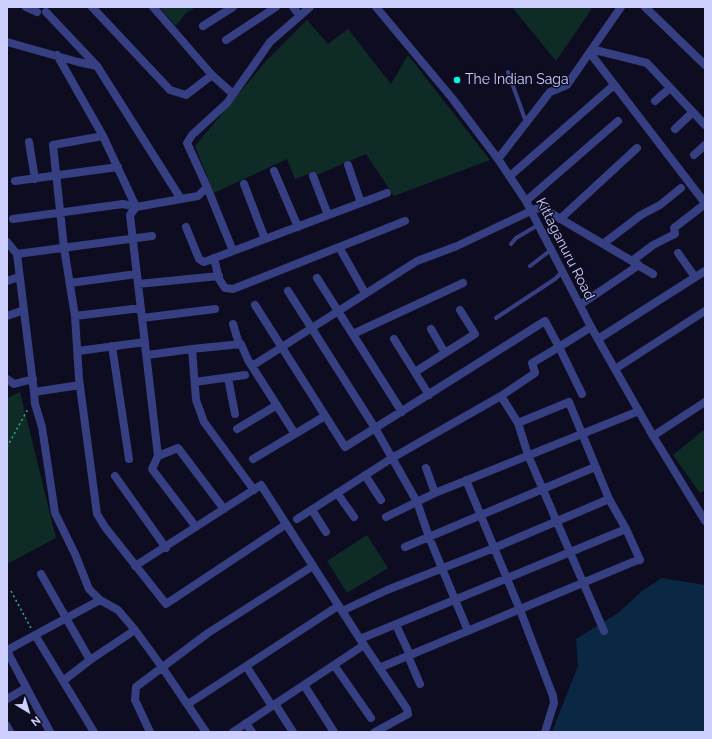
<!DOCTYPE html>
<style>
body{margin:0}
#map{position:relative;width:712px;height:739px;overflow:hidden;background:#0d0c21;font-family:Raleway,sans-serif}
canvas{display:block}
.frame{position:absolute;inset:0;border:8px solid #cdcfff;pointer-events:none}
.north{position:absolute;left:8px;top:691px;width:40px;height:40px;-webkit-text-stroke:3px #0d0c21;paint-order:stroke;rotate:142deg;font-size:11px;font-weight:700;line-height:16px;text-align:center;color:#cdcfff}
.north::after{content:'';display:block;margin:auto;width:14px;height:18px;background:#cdcfff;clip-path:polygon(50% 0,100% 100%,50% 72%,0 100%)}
</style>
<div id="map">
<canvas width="712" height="739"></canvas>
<div class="frame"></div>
<div class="north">N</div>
</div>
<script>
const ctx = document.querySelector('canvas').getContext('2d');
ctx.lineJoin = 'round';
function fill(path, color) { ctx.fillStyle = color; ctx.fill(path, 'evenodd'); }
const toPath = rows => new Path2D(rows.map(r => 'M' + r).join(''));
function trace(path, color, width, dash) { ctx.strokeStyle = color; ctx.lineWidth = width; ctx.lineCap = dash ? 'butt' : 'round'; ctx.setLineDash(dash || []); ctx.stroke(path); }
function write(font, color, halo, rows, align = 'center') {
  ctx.font = font + ' Raleway,sans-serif'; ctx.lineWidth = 3; ctx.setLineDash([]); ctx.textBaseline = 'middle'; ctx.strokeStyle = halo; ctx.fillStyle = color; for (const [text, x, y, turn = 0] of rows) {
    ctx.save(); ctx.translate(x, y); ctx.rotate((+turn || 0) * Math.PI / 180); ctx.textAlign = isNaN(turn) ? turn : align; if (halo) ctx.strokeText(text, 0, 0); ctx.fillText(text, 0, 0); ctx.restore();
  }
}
fill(toPath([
 [159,7,196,7,186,13,176,26],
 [512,7,593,7,556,61],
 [307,20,328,44,348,29,391,84,408,55,490,160,394,196,366,154,317,175,315,172,295,179,287,159,214,193,195,146,266,61],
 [20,392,56,538,7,564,7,398],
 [705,429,705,490,700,493,673,455],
 [367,535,388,568,347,593,327,561]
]), '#0f2b26');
fill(toPath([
 [662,578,705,585,705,732,552,732,578,666,576,639,618,613,642,591]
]), '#0a2843');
trace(toPath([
 [7,447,28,409],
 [11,591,32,630]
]), '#2bb596', 1.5, [2, 3]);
trace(toPath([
 [508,72,526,122],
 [511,244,516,238,538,225],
 [530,266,551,250],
 [496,318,555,279,562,272]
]), '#363f81', 4);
trace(toPath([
 [26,7,37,12],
 [92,7,170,90,186,95,212,75],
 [153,7,212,75,233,94],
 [293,7,300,16],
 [645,7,705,65],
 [46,12,97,66],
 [203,26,233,7],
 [226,40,276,7],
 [7,42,78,62,97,66,181,199],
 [57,55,103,136,136,207],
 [655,101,670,88],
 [705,125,647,63,599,51,590,53,705,203],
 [675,129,693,112],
 [103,136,53,145,64,248,75,316,79,379,97,514,105,527,166,604,285,525],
 [29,142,35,179],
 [694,155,705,145],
 [498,159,550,92,567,85,621,7],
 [348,165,361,203],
 [274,171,298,227],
 [313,176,328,215],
 [510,176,614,85],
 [15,181,118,167],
 [244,184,265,239],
 [207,187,233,251],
 [526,201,618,121],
 [13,219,123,204,136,207],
 [560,219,637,148],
 [186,227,199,259,204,262,387,193],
 [7,242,17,254,34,392,80,385],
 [603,244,641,215,660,205,681,188],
 [339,247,365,293],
 [678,253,695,277],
 [17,254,152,236],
 [214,258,219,279,225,288,233,289,405,221],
 [634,263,653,274],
 [317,278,402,412],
 [7,281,19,277],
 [70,283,137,274],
 [138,284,219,276],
 [288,291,375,428,417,502,429,537,468,631],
 [255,305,345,447,545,321,559,347,591,327],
 [580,305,639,265],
 [7,316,24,310],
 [75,316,141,308],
 [142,318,215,309],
 [233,324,239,344],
 [431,329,445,353],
 [353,334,463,283],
 [394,339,429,395],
 [598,339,705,271],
 [112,346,129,459],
 [192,349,241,344,248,360,295,434],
 [78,351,145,342],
 [147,355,192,349,196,400,204,422,254,490],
 [252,366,417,261,457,246,535,209,542,208,632,261,653,245,675,234,674,228,705,204],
 [615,369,705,311],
 [415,372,475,334,460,310],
 [228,378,235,414],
 [7,379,14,384,33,379],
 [195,382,245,375],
 [34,392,35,404,42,427,55,513,75,554,89,589,100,600,118,610,135,630,162,667,206,732],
 [582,394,559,347,532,363,535,373,501,396,518,423,528,455,604,631],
 [518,423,569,402,609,499,626,529,640,560],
 [237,429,277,405],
 [653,436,705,402],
 [158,456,178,448,224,509],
 [253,459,325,416],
 [426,468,435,493],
 [365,475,381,500],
 [115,476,166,548],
 [466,480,520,610,553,696,554,703,545,732],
 [337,493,354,517],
 [312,510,326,532],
 [386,517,435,493,639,411],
 [297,519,392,458,501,396],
 [196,527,152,469,158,456,130,215,136,207,198,196,207,187,187,143,192,135,227,103,270,42,310,7],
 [405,547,595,467],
 [135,566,261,485,360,639,407,709,408,714,375,732],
 [41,574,90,660],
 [342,611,387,590,494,548,609,499],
 [396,625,410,655],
 [35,635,13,647,8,650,9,655,50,732],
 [360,639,626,529],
 [408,656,420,684],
 [334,665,371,718],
 [246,666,272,706],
 [379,668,640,559],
 [63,681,90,660,135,630],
 [304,685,334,732],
 [7,699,26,688],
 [188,704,338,606],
 [275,704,293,732],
 [246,723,252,732],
 [7,726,10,732],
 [94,732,35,635,100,600],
 [150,732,135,700,136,687,208,633,313,566],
 [233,732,364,645]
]), '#363f81', 8);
trace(toPath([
 [376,7,452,98,498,159,526,201,591,327,653,436,705,521]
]), '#363f81', 8);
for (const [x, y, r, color] of [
 [457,80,4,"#00f8e9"]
]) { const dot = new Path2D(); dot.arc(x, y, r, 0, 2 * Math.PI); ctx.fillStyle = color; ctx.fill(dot); trace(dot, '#0d0c21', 1.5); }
write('14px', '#cdcfff', '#0d0c21', [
 ["The Indian Saga",465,80]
], 'left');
write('14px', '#cdcfff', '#0d0c21', [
 ["Kittaganuru Road",565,249,63]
]);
</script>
